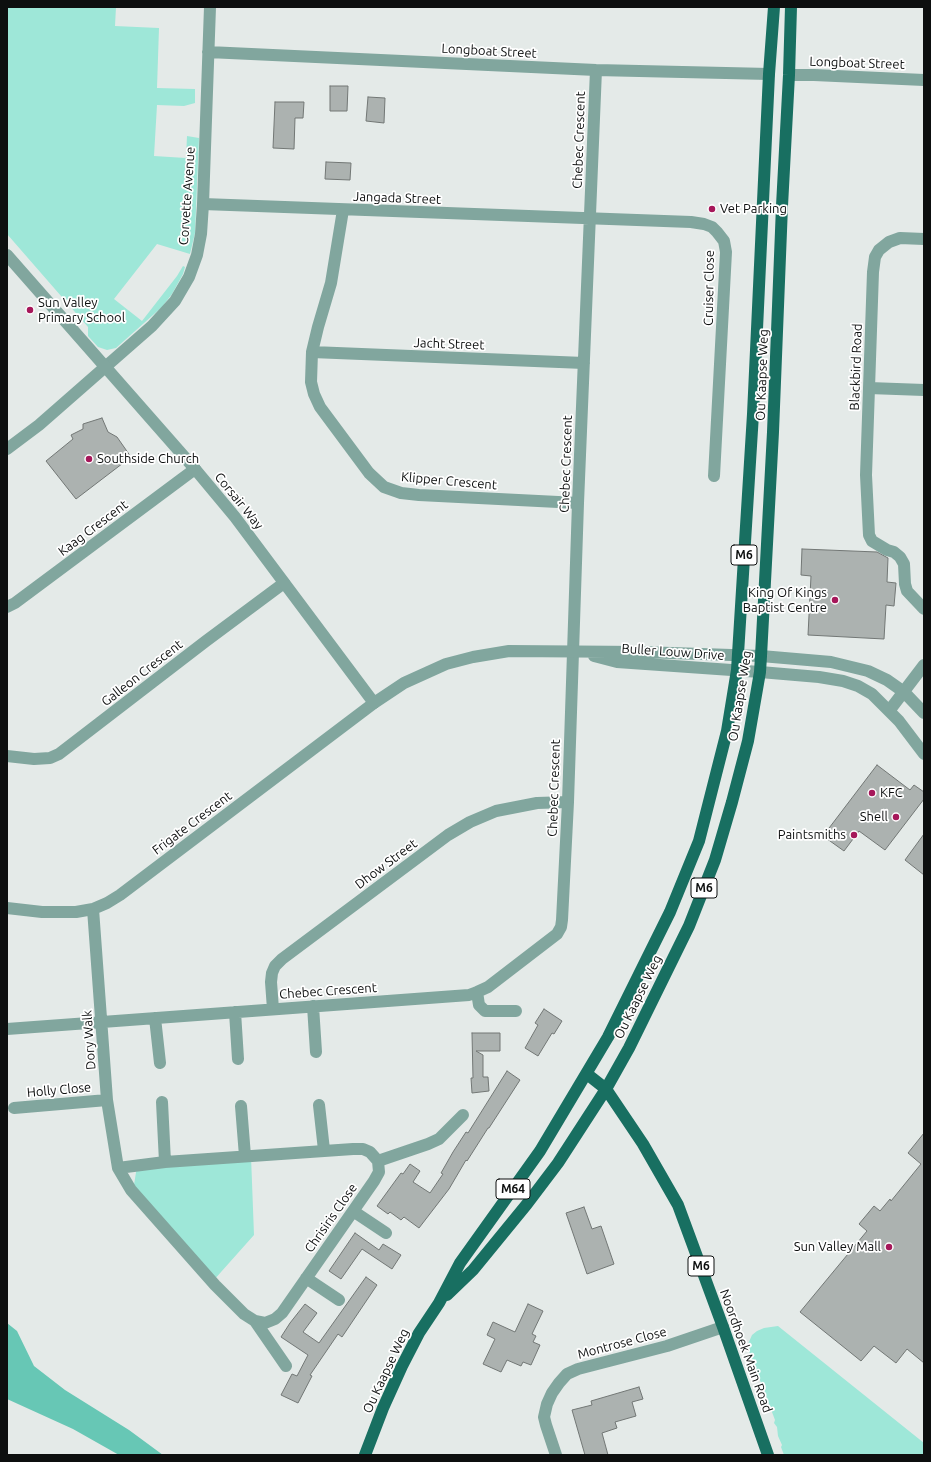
<!DOCTYPE html>
<style>
body{margin:0}
#map{position:relative;width:931px;height:1462px;overflow:hidden;background:#e4eae8;font-family:Ubuntu,sans-serif}
canvas{display:block}
.frame{position:absolute;inset:0;border:8px solid #0d0f0f;pointer-events:none}
</style>
<div id="map">
<canvas width="931" height="1462"></canvas>
<div class="frame"></div>
</div>
<script>
const ctx = document.querySelector('canvas').getContext('2d');
ctx.lineJoin = 'round';
function fill(path, color) { ctx.fillStyle = color; ctx.fill(path, 'evenodd'); }
const toPath = rows => new Path2D(rows.map(r => 'M' + r).join(''));
function trace(path, color, width, dash) { ctx.strokeStyle = color; ctx.lineWidth = width; ctx.lineCap = dash ? 'butt' : 'round'; ctx.setLineDash(dash || []); ctx.stroke(path); }
function write(font, color, halo, rows, align = 'center') {
  ctx.font = font + ' Ubuntu,sans-serif'; ctx.lineWidth = 3.5; ctx.setLineDash([]); ctx.textBaseline = 'middle'; ctx.strokeStyle = halo; ctx.fillStyle = color; for (const [text, x, y, turn = 0] of rows) {
    ctx.save(); ctx.translate(x, y); ctx.rotate((+turn || 0) * Math.PI / 180); ctx.textAlign = isNaN(turn) ? turn : align; if (halo) ctx.strokeText(text, 0, 0); ctx.fillText(text, 0, 0); ctx.restore();
  }
}
fill(toPath([
 [7,7,116,7,115,26,159,28,157,88,195,89,195,103,184,106,157,105,154,156,186,158,187,136,199,138,195,233,190,254,157,244,114,299,142,321,177,276,183,266,185,267,183,274,172,294,162,307,116,348,107,350,98,347,88,336,88,327,7,234],
 [251,1156,254,1235,213,1281,134,1185,137,1166],
 [778,1326,924,1443,924,1455,784,1455,781,1447,782,1445,778,1436,777,1427,774,1423,775,1420,749,1351,748,1344,752,1335,757,1331,764,1328]
]), '#9ee7d8');
fill(toPath([
 [7,1323,17,1331,34,1366,65,1390,129,1430,163,1455,119,1455,73,1429,7,1399]
]), '#67c7b5');
const building = toPath([
 [330,86,348,86,347,111,330,111,330,86],
 [368,97,385,98,384,123,366,121,368,97],
 [275,102,304,102,303,118,295,118,294,149,273,148,275,102],
 [326,162,351,163,350,180,325,179,326,162],
 [102,418,108,432,117,437,131,457,76,499,46,461,73,439,71,435,83,429,83,424,102,418],
 [802,549,877,552,888,558,887,582,896,583,894,606,886,605,884,639,808,635,811,576,801,575,802,549],
 [877,765,910,790,914,785,924,792,924,799,885,850,859,831,844,851,823,836,877,765],
 [924,834,924,875,905,860,924,834],
 [544,1009,562,1021,554,1034,552,1033,538,1056,525,1048,538,1025,535,1023,544,1009],
 [472,1033,500,1033,500,1051,476,1051,483,1055,483,1077,488,1077,489,1091,472,1093,471,1078,473,1078,472,1033],
 [507,1071,520,1080,489,1128,488,1128,467,1161,466,1160,449,1189,419,1228,404,1217,401,1220,390,1212,388,1214,377,1206,401,1173,403,1174,410,1164,420,1171,413,1182,430,1193,443,1174,441,1173,453,1152,466,1132,468,1133,507,1071],
 [924,1133,924,1363,907,1349,896,1363,874,1346,861,1361,800,1312,867,1231,859,1224,874,1206,880,1211,890,1199,891,1201,921,1164,908,1153,924,1133],
 [584,1207,592,1229,601,1226,614,1264,587,1274,566,1213,584,1207],
 [355,1233,379,1250,383,1244,401,1255,392,1269,362,1249,341,1279,329,1271,355,1233],
 [366,1277,377,1285,342,1337,338,1334,310,1375,312,1376,298,1403,281,1395,292,1374,297,1376,308,1355,281,1337,290,1323,305,1304,317,1313,303,1332,319,1343,366,1277],
 [528,1304,543,1311,532,1334,536,1336,533,1342,540,1345,531,1365,523,1362,521,1366,507,1360,501,1372,483,1364,495,1339,487,1335,493,1322,515,1332,528,1304],
 [639,1387,643,1399,632,1402,636,1416,615,1422,617,1428,602,1433,608,1455,585,1455,572,1410,592,1405,591,1401,639,1387]
]);
fill(building, '#acb2b0');
trace(building, '#727775', 1);
trace(toPath([
 [208,52,596,70,769,74],
 [789,75,814,75,924,80],
 [203,204,691,222,704,224,712,227,717,232,724,241,726,252,714,476],
 [343,210,331,283,318,327,312,352,311,382,314,394,320,407,369,473,384,487,401,493,419,495,578,503],
 [924,239,900,238,889,242,879,250,875,257,873,272,866,475,869,535,872,541,887,550,894,552,900,557,904,564,905,584,907,591,924,609],
 [312,352,584,363],
 [869,388,924,390],
 [7,449,39,425,152,326,175,301,189,277,197,255,201,234,203,204,210,7],
 [7,607,15,603,195,469],
 [761,656,831,662,868,671,887,680,904,692,924,713],
 [760,672,819,677,843,681,858,686,872,694,899,721,924,754],
 [889,711,924,665],
 [7,756,34,759,50,758,59,754,206,641,284,583],
 [7,908,42,912,76,912,93,909,107,903,120,895,374,703],
 [93,909,107,1100,118,1168,131,1190,215,1285,244,1314,255,1321,265,1323,275,1319,282,1313,374,1181,379,1172,378,1161,370,1152,363,1149,353,1149,165,1162,118,1168],
 [477,992,479,1005,485,1011,516,1011],
 [313,1006,316,1052],
 [273,1009,271,982,272,973,275,966,282,959,448,835,470,822,496,811,537,803,568,802],
 [235,1012,238,1059],
 [155,1018,160,1063],
 [7,1029,469,995,477,992,488,987,557,934,561,927,562,920,568,802,578,503,596,70],
 [162,1102,165,1162],
 [319,1105,324,1150],
 [241,1106,245,1156],
 [14,1108,107,1100],
 [378,1161,428,1144,439,1139,463,1115],
 [353,1211,386,1233],
 [306,1278,339,1300],
 [255,1321,286,1366],
 [556,1455,546,1425,544,1417,547,1404,552,1393,559,1383,567,1374,578,1369,667,1346,723,1327]
]), '#81a69e', 12);
trace(toPath([
 [7,255,195,469,235,517,374,703,404,683,446,664,473,657,509,651,642,652,761,656],
 [594,656,617,662,760,672]
]), '#81a69e', 12);
trace(toPath([
 [587,1074,606,1089,643,1144,678,1205,723,1327,768,1455],
 [447,1295,473,1270,527,1204,558,1163,606,1089,629,1048,689,926,715,860,732,802,748,741,760,672,761,656,773,432,782,206,789,75,791,7],
 [365,1455,383,1408,402,1366,419,1333,439,1303,460,1263,540,1151,608,1037,670,912,699,841,727,731,737,670,753,414,769,74,774,7]
]), '#186f61', 12);
for (const [x, y, r, color] of [
 [712,209,4,"#a6175a"],
 [30,310,4,"#a6175a"],
 [89,459,4,"#a6175a"],
 [835,600,4,"#a6175a"],
 [872,793,4,"#a6175a"],
 [896,817,4,"#a6175a"],
 [854,835,4,"#a6175a"],
 [889,1247,4,"#a6175a"]
]) { const dot = new Path2D(); dot.arc(x, y, r, 0, 2 * Math.PI); ctx.fillStyle = color; ctx.fill(dot); trace(dot, '#fff', 1.5); }
for (const [x, y, w] of [
 [744,555,26],
 [704,888,26],
 [513,1189,34],
 [701,1266,26]
]) { const box = new Path2D(); box.roundRect(x - w / 2, y - 10, w, 20, 3); ctx.fillStyle = '#fff'; ctx.fill(box); trace(box, '#0d0f0f', 1); }
write('bold 12px', '#0d0f0f', null, [
 ["M6",744,555],
 ["M6",704,888],
 ["M64",513,1189],
 ["M6",701,1266]
]);
write('13px', '#0d0f0f', '#fff', [
 ["Longboat Street",489,51,3],
 ["Longboat Street",857,63,2],
 ["Chebec Crescent",579,140,-88],
 ["Corvette Avenue",187,196,-86],
 ["Jangada Street",397,198,2],
 ["Cruiser Close",709,288,-89],
 ["Jacht Street",449,344,2],
 ["Blackbird Road",856,367,-88],
 ["Ou Kaapse Weg",762,375,-88],
 ["Chebec Crescent",566,464,-88],
 ["Klipper Crescent",449,481,5],
 ["Corsair Way",239,501,51],
 ["Kaag Crescent",93,528,-37],
 ["Buller Louw Drive",673,652,4],
 ["Galleon Crescent",142,673,-38],
 ["Ou Kaapse Weg",740,696,-81],
 ["Chebec Crescent",554,788,-88],
 ["Frigate Crescent",192,823,-37],
 ["Dhow Street",386,864,-37],
 ["Chebec Crescent",328,991,-4],
 ["Ou Kaapse Weg",638,997,-64],
 ["Dory Walk",89,1040,-94],
 ["Holly Close",59,1090,-5],
 ["Chrisiris Close",331,1218,-55],
 ["Montrose Close",622,1343,-15],
 ["Noordhoek Main Road",746,1351,70],
 ["Ou Kaapse Weg",386,1371,-65]
]);
write('13px', '#0d0f0f', '#fff', [
 ["Vet Parking",720,209],
 ["Sun Valley",38,303],
 ["Primary School",38,318],
 ["Southside Church",97,459],
 ["King Of Kings",827,593,"right"],
 ["Baptist Centre",827,608,"right"],
 ["KFC",880,793],
 ["Shell",888,817,"right"],
 ["Paintsmiths",846,835,"right"],
 ["Sun Valley Mall",881,1247,"right"]
], 'left');
</script>
